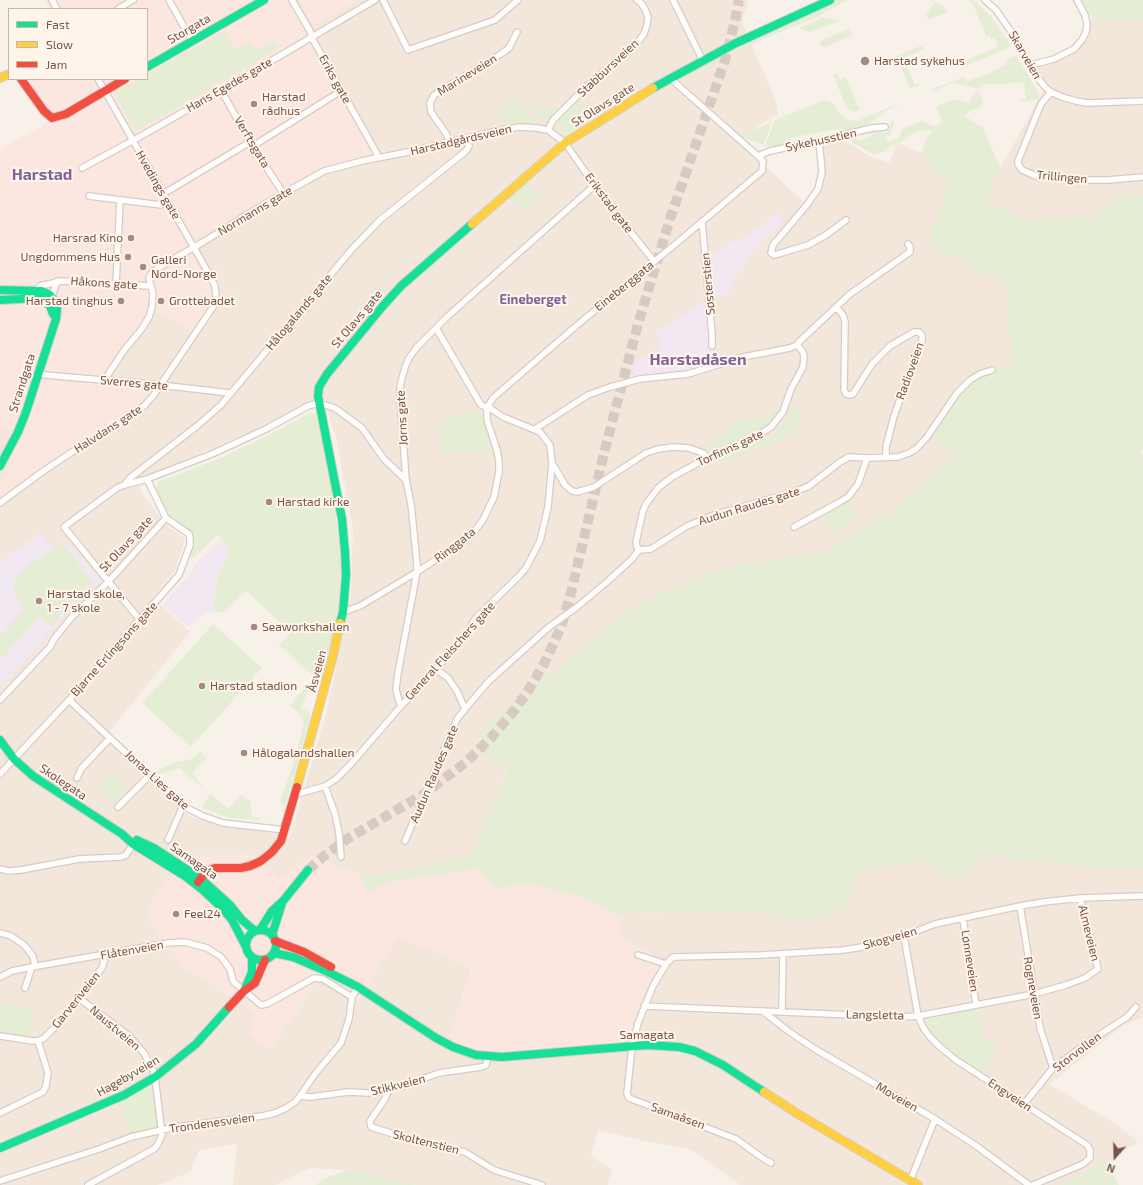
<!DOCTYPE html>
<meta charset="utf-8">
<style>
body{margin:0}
#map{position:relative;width:1143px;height:1185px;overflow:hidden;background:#f7f1ea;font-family:"Exo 2",sans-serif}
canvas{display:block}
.legend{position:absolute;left:8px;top:8px;width:140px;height:72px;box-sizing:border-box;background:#fff5eb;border:1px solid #c9b5aa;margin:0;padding:5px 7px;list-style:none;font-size:12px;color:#775449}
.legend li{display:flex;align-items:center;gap:8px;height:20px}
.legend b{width:20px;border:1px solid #c9b5aa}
.north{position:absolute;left:1095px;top:1137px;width:40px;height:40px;-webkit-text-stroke:3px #fff5eb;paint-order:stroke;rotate:200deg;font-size:11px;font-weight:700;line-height:16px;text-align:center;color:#775449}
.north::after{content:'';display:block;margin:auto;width:14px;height:18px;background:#775449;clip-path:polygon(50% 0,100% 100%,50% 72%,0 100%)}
</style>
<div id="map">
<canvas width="1143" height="1185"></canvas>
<ul class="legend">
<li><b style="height:5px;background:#16e098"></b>Fast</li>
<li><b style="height:5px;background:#ffcf43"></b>Slow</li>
<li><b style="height:5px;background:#f24e42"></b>Jam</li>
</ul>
<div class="north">N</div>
</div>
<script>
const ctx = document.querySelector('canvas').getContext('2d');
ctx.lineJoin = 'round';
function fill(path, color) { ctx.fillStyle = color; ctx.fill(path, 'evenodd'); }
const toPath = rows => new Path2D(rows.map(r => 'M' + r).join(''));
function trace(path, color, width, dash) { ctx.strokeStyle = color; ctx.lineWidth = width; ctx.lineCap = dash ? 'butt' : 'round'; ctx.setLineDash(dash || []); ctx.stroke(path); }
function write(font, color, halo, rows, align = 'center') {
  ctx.font = font + ' "Exo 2",sans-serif'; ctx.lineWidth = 4; ctx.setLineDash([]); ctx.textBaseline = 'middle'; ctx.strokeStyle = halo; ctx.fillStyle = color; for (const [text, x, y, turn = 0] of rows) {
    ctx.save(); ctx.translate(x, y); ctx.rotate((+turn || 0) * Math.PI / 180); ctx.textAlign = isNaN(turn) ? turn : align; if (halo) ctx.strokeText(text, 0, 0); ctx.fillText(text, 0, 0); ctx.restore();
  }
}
fill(toPath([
 [294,0,300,0,313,23,316,24,358,0,748,0,742,22,776,101,778,114,736,139,806,204,821,184,819,142,841,139,871,157,890,163,897,143,922,153,948,187,928,244,1006,285,1012,364,972,377,957,455,884,516,829,550,713,571,508,768,473,854,389,874,359,875,312,856,281,879,252,854,183,966,254,1012,294,1017,319,978,357,1002,398,937,472,968,447,1045,617,933,623,913,751,911,795,922,845,909,860,872,916,860,960,881,983,856,1116,869,1143,868,1143,1017,1125,1024,1049,1084,1117,1125,1138,1142,1107,1162,1059,1185,739,1185,737,1182,690,1149,640,1140,598,1130,591,1157,612,1169,608,1185,417,1185,348,1170,309,1168,275,1185,233,1185,237,1144,199,1150,190,1172,158,1185,0,1185,0,499,17,489,102,382,150,308,199,332,195,251,287,189,335,168],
 [324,399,337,441,353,528,351,597,326,715,290,837,191,817,104,738,190,632,153,598,176,569,185,538,167,526,139,489,154,474],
 [1087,18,1143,20,1143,197,1129,193,1091,217,1020,219,983,200,1046,86,1033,68,1070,49,1084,38],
 [0,426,21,438,0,483]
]), '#f3e6da');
fill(toPath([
 [45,0,294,0,379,157,335,168,287,189,195,250,212,280,214,296,213,310,199,333,150,308,141,334,112,368,103,382,161,387,139,411,0,499,0,483,21,438,0,426,0,149,50,121,21,79,147,79,147,9,49,9],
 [300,0,358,0,316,24,313,24],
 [252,854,281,879,312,856,359,875,367,893,391,881,479,869,496,888,531,884,586,898,621,917,617,933,666,962,645,1009,634,1050,480,1060,447,1045,472,969,398,937,357,1002,319,978,294,1017,270,1049,250,1035,254,1012,183,966,145,914,179,856]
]), '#fbe7e0');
fill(toPath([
 [778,213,784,220,760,243,751,255,734,282,728,295,712,295,710,257,728,243,743,238],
 [703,302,706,302,707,304,711,341,705,367,690,371,638,377,630,366,661,346,655,332],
 [40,533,51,548,58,543,68,542,93,572,97,573,103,579,97,585,92,587,65,615,5,683,0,686,0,561],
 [221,540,228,549,229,555,218,575,213,611,201,616,189,627,162,605,195,568,193,566]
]), '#f2e8f2');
fill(toPath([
 [837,0,847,0,815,18,770,36,738,52,744,45],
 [967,0,973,0,985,10,999,27,1011,47,963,67,962,66,963,62,998,46,995,38,991,39,989,35,986,36,973,4],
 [1080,0,1143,0,1143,20,1092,18],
 [935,2,943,6,948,12,928,20,926,14],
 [824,17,840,21,810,32,799,28],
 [849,29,853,35,825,47,821,46,820,43,821,40],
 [224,31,235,49,249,41,254,48,258,50,275,42,279,48,138,130,134,129,115,96,115,92,139,79,147,79,147,74],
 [923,45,924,49,903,58,915,85,919,83,919,86,910,89,896,56],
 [729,53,733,54,683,80,684,75,724,54],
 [1016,56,1039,93,1039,99,1020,102,1020,100,1026,99,1024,82,990,85,987,83,982,85,979,89,953,83,933,91,932,89,964,77,967,81,989,74,1004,65,1011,57],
 [837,73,840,80,846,77,860,110,854,112,847,109,833,75],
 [663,87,668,87,597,131,583,138],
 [975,91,980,93,983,103,980,107,968,112,965,116,983,128,1001,169,984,200,1021,219,1091,217,1129,193,1143,197,1143,449,1141,453,1143,456,1143,868,1116,869,983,856,960,881,916,860,860,872,845,909,795,922,751,911,623,913,621,917,586,898,531,884,496,888,479,869,391,881,367,893,359,875,389,874,473,854,508,769,477,751,487,724,636,605,713,571,829,550,884,516,956,455,930,433,972,377,1012,364,1006,285,928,244,948,187,922,153,926,139,933,131,923,130,910,135,899,143,888,147,887,151,874,155,853,143,848,137,854,134,856,135,859,141,872,135,870,131,873,130,886,133,890,130,890,123,893,121,894,124,890,135,885,137,888,142,899,138,902,129,921,121,934,126,939,124,942,122,936,107,953,99,969,103],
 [511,98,518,98,521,100,528,114,539,123,538,124,526,122,506,125,504,124,503,118,504,111,507,103],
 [578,98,598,118,578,131,569,135,561,133,557,126,558,119],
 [825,100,833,103,841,115,846,119,852,121,859,120,900,103,900,104,889,109,863,128,839,133,838,129,790,138,791,143,774,147,765,146,775,120],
 [530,105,553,109,562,108,549,120,546,121,534,114,531,110],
 [772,122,763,145,742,137,743,134],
 [528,183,541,198,523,213,510,198],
 [792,403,804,423,784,439,726,461,721,461,719,458,768,437,779,429,788,416],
 [478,410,491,440,494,451,441,453,438,433,445,418],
 [311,412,316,415,317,418,334,498,340,553,341,572,337,625,323,677,316,678,305,668,304,669,284,649,278,646,289,635,290,632,247,591,242,594,230,607,222,613,213,611,218,575,229,555,228,549,218,535,193,558,189,556,192,546,193,537,191,534,170,517,157,493,156,487,158,482,218,459,273,433],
 [780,413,767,428,754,435,716,452,710,452,702,449,726,433,726,425],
 [847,500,857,517,833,532,823,514],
 [63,543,93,583,73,600,52,626,40,617,0,660,0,636,25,609,13,590,13,584,25,569,58,544],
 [213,624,262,668,191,747,142,703],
 [306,687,308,689,301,709,307,711,311,715,286,804,283,806,280,802,296,756,304,722,301,716,290,705],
 [200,751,207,758,192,773,207,792,180,768,162,773,159,775,157,773,156,771,158,770,176,762,192,759],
 [113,774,126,787,117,797,120,799,116,800,113,800,99,788],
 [210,794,228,809,241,795,251,801,250,808,252,808,251,817,260,818,260,820,231,818,220,815,202,807],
 [0,1001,36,1013,27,1037,0,1034],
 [977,1008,983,1039,998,1049,981,1073,943,1046,933,1037,924,1022,928,1017],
 [151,1084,154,1087,157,1126,156,1128,130,1135,121,1100,148,1085],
 [1107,1162,1119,1185,1059,1185],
 [348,1170,412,1184,417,1185,316,1185,323,1179]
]), '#e5eed4');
trace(toPath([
 [308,870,324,856,347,839,424,794,465,763,491,738,513,712,526,694,544,664,561,627,570,597,605,449,638,324,670,219,725,60,735,21,739,0]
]), '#d7cac2', 10, [10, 5]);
const street = toPath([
 [52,0,57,9],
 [169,0,192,41],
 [292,0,310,31,312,38,376,152,378,158],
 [383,0,408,50,495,20,518,0],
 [673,0,703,61],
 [985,0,996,10,1010,30,1038,78,1045,87,1051,92,1062,97,1076,101,1087,103,1143,101],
 [118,9,133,0],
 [1031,65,1054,59,1074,49,1082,40,1086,32,1087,24,1085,15,1077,0],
 [221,90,250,142,283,193],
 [1051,92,1041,104,1018,161,1018,164,1022,170,1036,176,1079,180,1108,180,1143,177],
 [548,130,553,120,588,85,637,43,644,34,647,25,648,17,645,9,641,3,637,0],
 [819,141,822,172,818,189,806,206,773,245,771,253,774,255,778,254,808,245,826,235,846,220],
 [449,142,447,135,431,112,430,103,434,95,501,54,509,48,517,32],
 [253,146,341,91],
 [758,156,770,151,827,139,872,128,885,127],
 [82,168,141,136,215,94,375,0],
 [163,194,250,142],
 [89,196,161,205,167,201],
 [702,221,712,335,712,346],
 [116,284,120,200],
 [37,289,40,286,62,281,150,286],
 [52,297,57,281],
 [836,307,843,315,845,322,844,390,846,394,849,395,853,394,872,364,890,346,914,332,919,332,922,335,922,340,894,416,886,447,886,458],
 [38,372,45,375,160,385,230,393],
 [106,380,107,376,125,349,141,330,149,317,152,307,153,294,149,278,151,274,158,268,203,242,263,205,324,171,362,161,413,151,501,130,520,127,536,128,548,130,565,143,608,204,654,261],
 [487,408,493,398,576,326,678,242,762,171,763,161,758,156,671,79],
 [535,429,588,395,610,387,640,379,688,374,743,357,790,348,797,345],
 [867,458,898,457,909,453,916,449,927,437,957,393,970,380,980,374,992,370],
 [552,463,565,485,572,491,577,492,594,487,646,453,658,449,673,447,689,448,703,453,708,458],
 [124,485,130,478,197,426,221,405,353,248,380,220,466,151,469,146,467,138],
 [0,503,42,472,84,444,92,441,131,416,145,405,153,396,213,307,216,298,215,286,209,274,98,79],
 [639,550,637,547,636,542,643,511,646,504,658,488,672,477,696,464,757,436,771,427,783,412,791,389,803,367,804,357,803,352,797,345,800,341,850,294,910,252,910,247,908,244],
 [639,550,651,549,687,526,714,515,797,491,809,486,840,462,849,457,867,458,858,484,848,497,838,503,794,527],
 [343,612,360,606,417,572,464,541,473,533,483,520,494,497,499,472,499,461,497,450,487,420,487,408,481,405,436,328],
 [140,620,64,527,117,488,124,485,147,479,212,454,266,429,308,406,319,403,335,408,362,428,384,459,406,480],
 [436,669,448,678,457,691,465,709],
 [0,700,50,647,54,639,71,618,109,581,166,518,147,479],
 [69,700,183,806,203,816,223,823,285,830],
 [401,706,398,698,396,689,398,673,417,572,417,564,411,504,406,480,401,410,400,386,405,367,409,358,417,347,448,316,595,185],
 [0,774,69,700,179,575,190,545,190,539,189,534,166,518],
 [77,778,81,769,110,738],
 [325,786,335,814,339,833,341,857],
 [296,793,301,793,325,786,336,779,350,765,401,706,436,669,465,636,475,619,519,576,526,568,540,541,548,507,552,463,550,445,540,432,503,417,487,406],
 [118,807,150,775],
 [168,840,183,806],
 [405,841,457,719,465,709,489,681,549,627,577,607,608,581,632,559,639,550],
 [0,869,8,871,21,870,79,859,121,857,126,855,133,844],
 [1020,906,1040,1028,1053,1068],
 [963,918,976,1005],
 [0,933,11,936,24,945,33,956,35,966],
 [904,936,918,1016,924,1029,931,1038,939,1046,956,1060,1087,1145,1090,1150,1090,1158,1083,1164,1033,1185],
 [638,955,666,964],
 [0,977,12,971,32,967,168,943,185,942,207,948,221,957,230,969,233,981,236,984,261,1005,267,1004,314,978,323,979,352,997],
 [25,988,32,967],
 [79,998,129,1036,144,1053,153,1070,155,1077,162,1135,158,1144,154,1149,88,1185],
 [644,1006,900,1017,918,1016,1034,994,1066,985,1085,978,1098,969,1080,898],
 [764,1012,788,1031,815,1049,935,1119,975,1145,1029,1185],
 [782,1012,783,954],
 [0,1036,33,1041,38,1041,44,1038,59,1023,102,968,106,954],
 [389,1089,385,1099,370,1121,371,1127,429,1145,465,1152,494,1170,542,1185],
 [300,1096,311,1097,348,1092,370,1093,389,1089,405,1085,439,1073,481,1067,486,1065,488,1057],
 [1024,1104,1053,1068,1087,1043,1127,1017,1136,1007],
 [0,1113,43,1092,46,1086,48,1073,38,1041],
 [771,1163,764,1159,736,1139,629,1098,627,1094,632,1046,638,1023,653,986,666,964,673,957,762,955,843,950,869,946,904,936,935,924,1020,906,1044,902,1080,898,1143,896],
 [909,1180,912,1176,935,1119],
 [0,1181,99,1149,131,1137,175,1127,262,1116,275,1113,286,1108,295,1102,300,1096,315,1074,341,1043,349,1019,352,997,358,987]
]);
const fast = toPath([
 [147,67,264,0],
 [653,88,734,44,830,0],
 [0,290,42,291,50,295,55,301,57,310,56,319,26,412,18,432,0,466],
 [0,300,40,298,50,306,53,314],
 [340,623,343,612,346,575,345,552,342,519,318,396,319,387,327,374,382,307,401,286,472,224],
 [0,740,14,759,33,776,122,834,133,844,185,876,203,890,222,908,232,920,245,945],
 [137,840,154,848,200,878,230,905,242,920,255,931],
 '246 945a15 15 0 1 1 30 0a15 15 0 1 1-30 0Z',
 [260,930,272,911,283,901,308,870],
 [272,935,282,903],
 [274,953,293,957,326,971,358,987,436,1038,453,1047,476,1055,502,1057,647,1045,679,1047,695,1051,723,1065,764,1092],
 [244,991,252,972,252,958],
 [0,1148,124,1095,155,1077,196,1044,229,1007]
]);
const slow = toPath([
 [0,78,9,74],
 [472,224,565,143,653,88],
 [297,787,333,656,340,623],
 [764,1092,798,1114,918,1185]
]);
const jam = toPath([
 [21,79,44,111,52,118,66,114,125,79],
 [198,882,207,871,215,868,241,868,250,866,261,861,272,852,281,841,297,787],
 [275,941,304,952,331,967],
 [229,1007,244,991,255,983,265,960]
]);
trace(street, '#d6ccc7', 8);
trace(fast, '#d8cec8', 10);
trace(slow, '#d8cec8', 10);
trace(jam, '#d8cec8', 10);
trace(street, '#fefdfc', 5.5);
trace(fast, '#16e098', 8);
trace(slow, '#ffcf43', 8);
trace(jam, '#f24e42', 8);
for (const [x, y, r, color] of [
 [865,61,5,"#a48b81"],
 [254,104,4,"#a48b81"],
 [131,238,4,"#a48b81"],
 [128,257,4,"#a48b81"],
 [143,267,4,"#a48b81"],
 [121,301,4,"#a48b81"],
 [161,301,4,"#a48b81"],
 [269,502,4,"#a48b81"],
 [39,601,4,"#a48b81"],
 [254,627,4,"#a48b81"],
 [202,686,4,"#a48b81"],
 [244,753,4,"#a48b81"],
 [176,914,4,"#a48b81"]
]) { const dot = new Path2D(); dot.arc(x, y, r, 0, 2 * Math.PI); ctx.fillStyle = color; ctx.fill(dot); trace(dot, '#fff5eb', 1.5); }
write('12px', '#775449', '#fff5eb', [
 ["Storgata",189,29,-30],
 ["Skarveien",1025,55,60],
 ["Stabbursveien",608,68,-43],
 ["Marineveien",467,75,-32],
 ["Eriks gate",335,79,61],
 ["Hans Egedes gate",229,85,-30],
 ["St Olavs gate",603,105,-32],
 ["Harstadgårdsveien",461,140,-13],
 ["Sykehusstien",821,140,-12],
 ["Verftsgata",252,142,59],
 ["Trillingen",1062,177,5],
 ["Hvedings gate",158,185,60],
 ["Erikstad gate",609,203,53],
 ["Normanns gate",255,211,-31],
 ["Håkons gate",104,283,4],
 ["Søsterstien",708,284,-95],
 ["Eineberggata",624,286,-39],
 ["Hålogalands gate",299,312,-50],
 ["St Olavs gate",357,319,-50],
 ["Radioveien",910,371,-70],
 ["Strandgata",22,383,-72],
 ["Sverres gate",134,383,5],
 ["Jørns gate",402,418,-93],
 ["Halvdans gate",108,429,-33],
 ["Torfinns gate",730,448,-25],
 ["Audun Raudes gate",749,506,-17],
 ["St Olavs gate",126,544,-47],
 ["Ringgata",455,545,-38],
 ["Bjarne Erlingsøns gate",114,649,-48],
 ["General Fleischers gate",450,651,-48],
 ["Åsveien",317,671,-75],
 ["Audun Raudes gate",434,774,-67],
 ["Jonas Lies gate",157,780,42],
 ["Skolegata",63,782,34],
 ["Samagata",194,861,35],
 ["Almeveien",1089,933,76],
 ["Skogveien",890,938,-16],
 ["Flåtenveien",132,950,-10],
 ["Lønneveien",970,961,81],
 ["Rogneveien",1033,988,80],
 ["Garveriveien",76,1000,-51],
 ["Langsletta",875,1015,1],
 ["Naustveien",115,1028,40],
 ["Samagata",647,1035],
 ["Storvollen",1077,1052,-37],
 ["Hagebyveien",128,1076,-30],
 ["Stikkveien",398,1085,-14],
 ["Engveien",1010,1095,33],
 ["Moveien",897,1097,30],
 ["Samaåsen",678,1116,20],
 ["Trondenesveien",212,1123,-8],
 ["Skoltenstien",426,1142,14]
]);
write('12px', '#775449', '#fff5eb', [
 ["Harstad sykehus",874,61],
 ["Harstad",262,97],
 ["rådhus",262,111],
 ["Harsrad Kino",123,238,"right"],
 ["Ungdommens Hus",120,257,"right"],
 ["Galleri",151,260],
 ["Nord-Norge",151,274],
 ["Harstad tinghus",113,301,"right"],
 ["Grottebadet",169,301],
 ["Harstad kirke",277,502],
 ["Harstad skole,",47,594],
 ["1 - 7 skole",47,608],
 ["Seaworkshallen",262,627],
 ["Harstad stadion",210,686],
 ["Hålogalandshallen",252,753],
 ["Feel24",184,914]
], 'left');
write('bold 13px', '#82649a', '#fff5eb', [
 ["Eineberget",533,300]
]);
write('bold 16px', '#82649a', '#fff5eb', [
 ["Harstad",42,175],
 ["Harstadåsen",698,360]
]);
</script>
